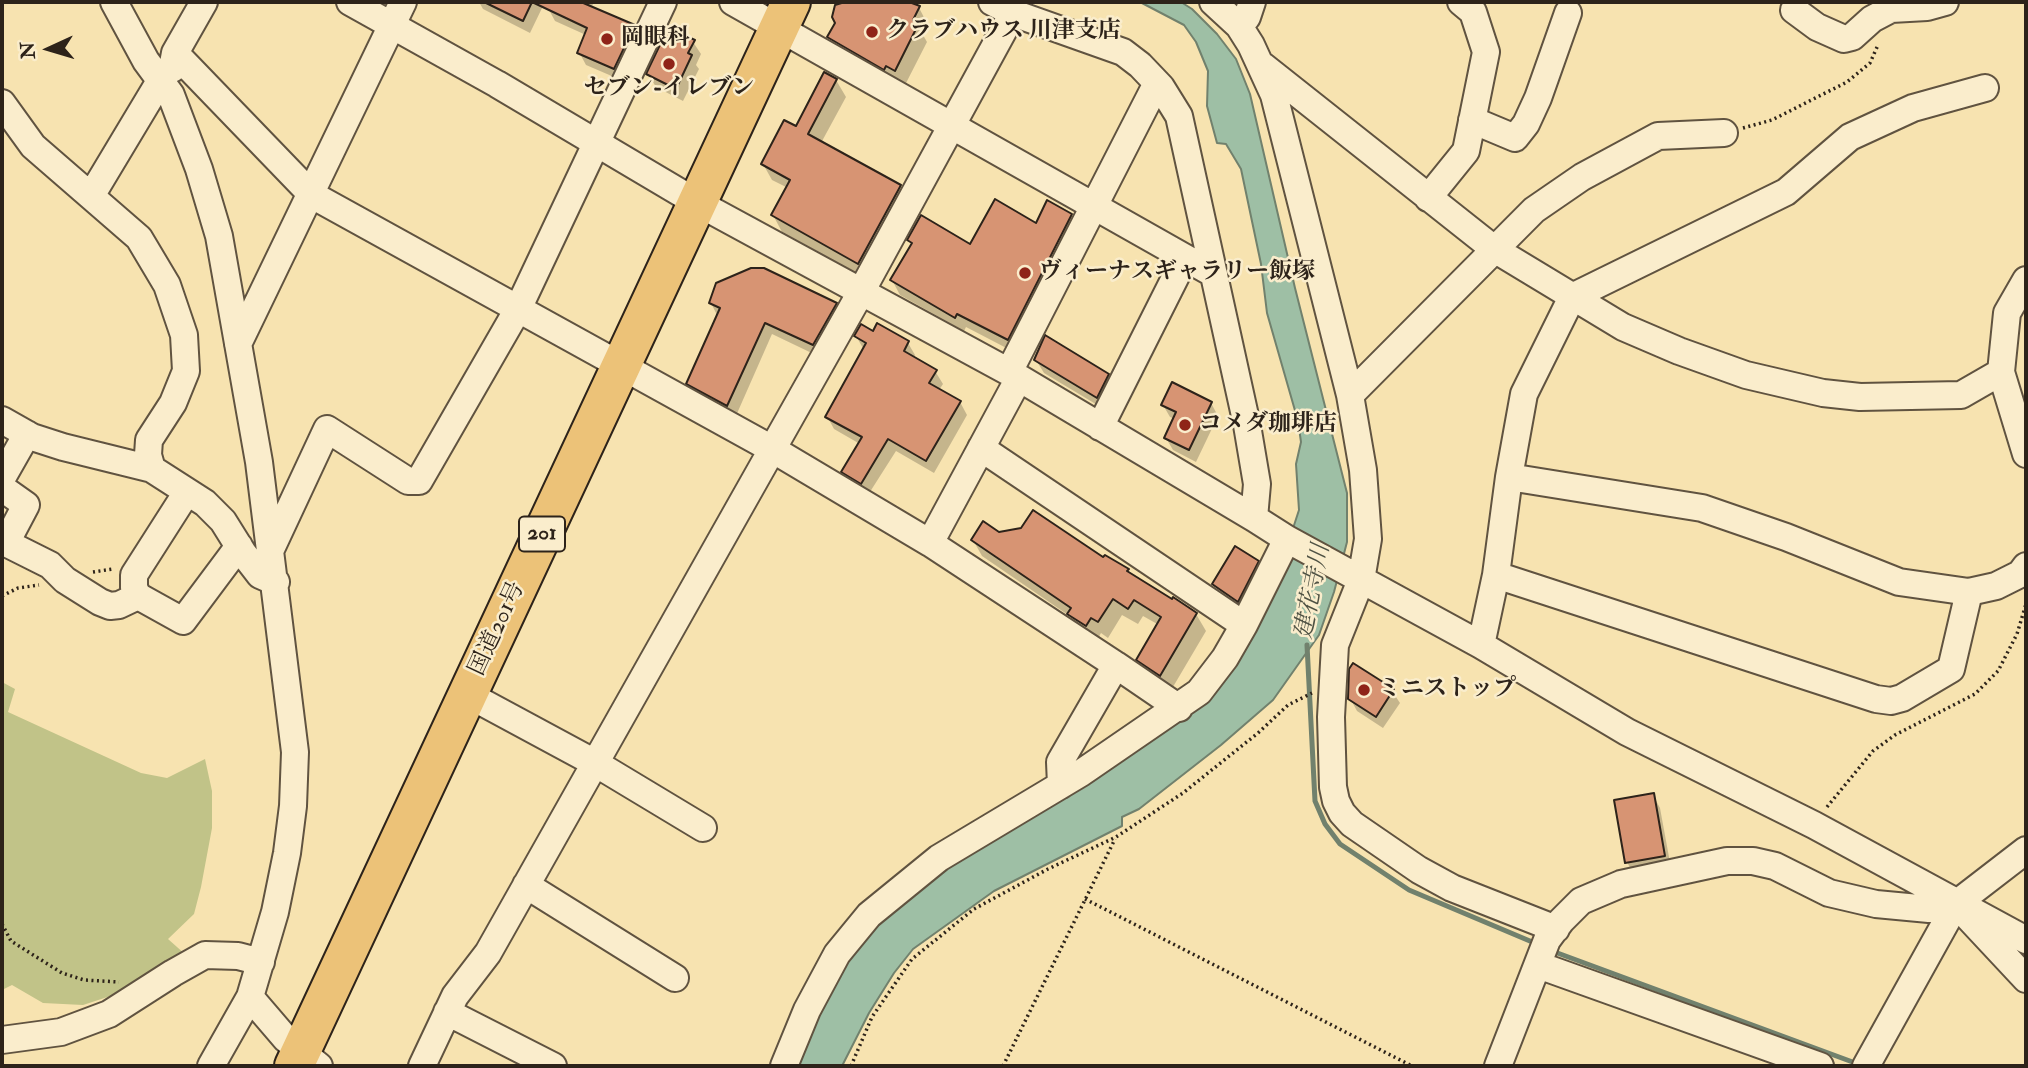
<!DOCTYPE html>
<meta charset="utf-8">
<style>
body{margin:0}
#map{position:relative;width:2028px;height:1068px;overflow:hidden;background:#f7e3b0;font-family:"IM FELL Double Pica",serif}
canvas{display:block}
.frame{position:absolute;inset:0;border:4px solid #2d231a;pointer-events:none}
.north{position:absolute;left:14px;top:14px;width:70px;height:70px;-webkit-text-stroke:5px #faedcc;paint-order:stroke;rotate:266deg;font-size:19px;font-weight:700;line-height:28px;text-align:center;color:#2d231a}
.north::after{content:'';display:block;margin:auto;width:24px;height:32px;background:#2d231a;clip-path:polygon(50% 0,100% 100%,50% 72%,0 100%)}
</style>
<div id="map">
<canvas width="2028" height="1068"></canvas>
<div class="frame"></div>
<div class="north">N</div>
</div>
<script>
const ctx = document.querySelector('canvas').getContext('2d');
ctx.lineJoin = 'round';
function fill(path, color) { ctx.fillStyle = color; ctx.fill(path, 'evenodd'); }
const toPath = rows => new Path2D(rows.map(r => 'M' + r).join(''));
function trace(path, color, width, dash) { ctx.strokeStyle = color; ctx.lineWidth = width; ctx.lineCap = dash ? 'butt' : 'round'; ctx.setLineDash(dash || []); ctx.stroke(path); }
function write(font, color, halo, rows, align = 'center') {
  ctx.font = font + ' "IM FELL Double Pica","Noto Serif JP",serif'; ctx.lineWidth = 5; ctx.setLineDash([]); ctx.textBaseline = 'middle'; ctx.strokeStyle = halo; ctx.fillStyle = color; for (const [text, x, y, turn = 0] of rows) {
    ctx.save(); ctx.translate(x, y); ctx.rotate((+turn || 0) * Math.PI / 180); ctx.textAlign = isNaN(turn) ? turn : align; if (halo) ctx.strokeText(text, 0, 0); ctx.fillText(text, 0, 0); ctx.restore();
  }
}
fill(toPath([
 [2,682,15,689,8,712,141,773,167,778,205,759,212,791,212,828,201,887,194,914,168,939,186,955,141,986,83,1005,43,1003,12,985,2,990]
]), '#c1c388');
const water = toPath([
 [1140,2,1181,2,1192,9,1217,34,1236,59,1250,94,1295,288,1347,493,1347,542,1334,592,1319,635,1273,700,1221,745,1139,809,1122,817,1122,826,994,891,913,949,894,973,869,1013,842,1066,791,1066,827,984,898,901,1182,711,1283,559,1299,510,1296,464,1301,442,1298,421,1267,313,1261,264,1241,169,1226,144,1217,143,1207,106,1208,71,1196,42,1184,25,1140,2]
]);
fill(water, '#9ebfa5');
trace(water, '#71816d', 2);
fill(toPath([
 [479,2,541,2,543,6,530,33,483,9],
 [551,2,594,2,591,8,634,26,641,38,621,80,586,65,579,52,586,35,555,21,548,8],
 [846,2,916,2,928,25,923,35,927,42,904,87,839,54,829,37],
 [693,42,701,54,696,65,699,69,683,101,656,87,648,74],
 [836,80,846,97,821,143,900,187,909,203,868,279,782,232,773,215,788,188,772,180,763,164,796,129],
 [1071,215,1080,230,1016,353,966,327,964,331,900,295,892,280,912,245,909,240,971,246],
 [711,303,836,304,843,317,820,357,772,334,735,418,696,397,688,384,718,317],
 [873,333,908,343,915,355,914,359,935,371,943,384,939,390,960,402,967,415,934,473,896,451,868,495,850,485,843,472,860,444,834,429,827,416,864,350,856,336],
 [1036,360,1108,375,1115,388,1104,409,1044,373],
 [1211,403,1218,416,1196,462,1173,450,1166,438,1175,419,1170,417,1163,405],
 [998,534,1103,560,1127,570,1130,575,1196,614,1206,631,1170,692,1148,676,1138,660,1159,625,1143,616,1138,624,1122,615,1108,638,1101,633,1096,642,1079,631,1071,617,982,556,973,540],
 [1257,562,1265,575,1245,613,1221,597,1214,584],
 [1392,691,1400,703,1383,728,1357,711,1350,698],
 [1653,795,1660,808,1671,868,1634,875,1627,862]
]), '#0003');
trace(toPath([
 [1307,645,1315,801,1325,824,1340,844,1409,890,1537,944],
 [1552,951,1858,1064]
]), '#71816d', 5);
const building = toPath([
 [484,2,581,2,635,25,614,69,577,53,587,28,532,2,523,21,484,2],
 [845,2,909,2,920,6,913,20,919,23,895,71,886,66,884,70,827,37,835,23,832,17,835,5,845,2],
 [668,28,695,40,688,53,692,55,676,89,646,74,668,28],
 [824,72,837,79,808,134,901,185,858,264,771,215,790,180,761,164,784,120,796,126,824,72],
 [995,199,1036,223,1047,200,1072,214,1008,340,957,314,955,318,890,280,912,243,907,240,921,215,970,244,995,199],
 [751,268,764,268,837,303,813,345,765,323,727,406,686,384,720,308,709,303,716,283,751,268],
 [877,323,909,341,904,351,937,370,929,383,961,401,926,461,888,439,861,484,841,472,862,437,825,417,866,343,854,336,861,324,873,331,877,323],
 [1045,335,1109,374,1097,398,1034,360,1045,335],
 [1172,382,1212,402,1189,450,1164,438,1176,412,1161,405,1172,382],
 [1033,510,1103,557,1105,555,1129,569,1127,571,1172,599,1173,597,1197,613,1160,676,1136,660,1161,617,1134,600,1128,609,1113,599,1098,622,1091,618,1086,626,1067,614,1071,608,971,540,983,521,999,532,1021,528,1033,510],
 [1235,546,1259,561,1238,602,1212,584,1235,546],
 [1353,663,1394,689,1376,717,1348,699,1349,669,1353,663],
 [1654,793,1665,856,1625,863,1614,800,1654,793]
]);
fill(building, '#d79473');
trace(building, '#2d231a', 2);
const minor = toPath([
 [114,2,146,61,171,95,199,169,219,236,259,462,295,752,293,806,287,853,275,912,250,997,211,1066],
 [350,2,497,84,696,202,1009,372,1254,518,1287,539,1481,645,1627,732,1814,825,2026,940],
 [733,2,1214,274],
 [992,2,1013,13,1123,52,1140,65,1161,87,1179,116,1247,425,1257,484,1254,518],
 [1213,2,1239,26,1251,45,1274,95,1350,395,1363,470,1368,539,1361,580,1335,645,1331,717,1333,787,1336,801,1342,813,1352,824,1419,870,1452,888,1556,929],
 [1794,10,1817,27,1844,39,1852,37,1872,19,1891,9,1927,7,1945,2],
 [1239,26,1247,17,1252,2],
 [175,53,312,195,772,449,930,543,1116,665,1060,762,1061,785],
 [1263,66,1494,249,1623,327,1679,351,1746,375,1823,393,1860,397,1961,395,2001,372],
 [172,69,175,53,204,2],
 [2,103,33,146,139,238,167,285,184,335,186,371,173,403,149,440,148,455,152,469,205,503,223,521,243,553,260,575,276,582],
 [1472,120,1515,138,1526,124,1538,98,1568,13],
 [91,196,160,81],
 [1428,198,1466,151,1486,52,1473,12,1461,2],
 [2026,280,2007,313,2001,372,2026,454],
 [238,344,403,2],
 [1009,372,1157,83],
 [1350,395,1534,210,1582,177,1658,136,1724,133],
 [2,420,32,437,63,447,152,469],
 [1100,427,1185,258],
 [981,448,1244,625],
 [1509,477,1702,508,1786,537,1899,582,1969,592,1996,586,2020,574,2026,566],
 [2,478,27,434],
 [2,488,26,505,6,543,50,565,65,580,100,602,110,606,119,605,138,596],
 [187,492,134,575,134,588,138,596,183,621,239,546],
 [930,543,1019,378],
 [271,549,327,429,408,481,419,481,518,309,663,2],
 [1496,575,1876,699,1891,701,1902,698,1951,669,1969,592],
 [1481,645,1496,575,1509,477,1524,394,1572,297,1786,192,1850,137,1913,108,1985,88],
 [1116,665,1179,708],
 [467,694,595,763,703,828],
 [526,885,675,978],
 [1969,918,2026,979],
 [1538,965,1820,1066],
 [250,997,286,1039,319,1066],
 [447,1012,553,1066],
 [2,1040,61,1032,109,1014,173,973,205,955,238,956,261,962],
 [422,1066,455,996,488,953,861,292,1013,13],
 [784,1066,807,1010,837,954,869,915,939,858,1081,773,1199,692,1225,658,1244,625,1287,539],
 [1498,1066,1547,940,1561,921,1581,901,1621,884,1727,861,1753,861,1775,866,1829,893,1876,904,1929,909,1956,904],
 [1866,1066,1956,904,2026,850]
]);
const highway = toPath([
 [294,1066,791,2]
]);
trace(minor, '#605340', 30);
trace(highway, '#2d231a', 42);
trace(toPath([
 [1743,128,1772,120,1847,82,1870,63,1878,45],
 [93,572,113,569],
 [2,596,18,588,39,585],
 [1827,807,1873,751,1895,735,1975,694,1998,671,2017,634,2026,604],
 [1085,899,1412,1066],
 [2,924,11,941,62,973,84,980,119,982],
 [851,1066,872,1017,912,959,974,909,1048,869,1116,837,1183,793,1258,733,1288,705,1312,693],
 [1003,1066,1115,839]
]), '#2d231a', 3.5, [2, 3.5]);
trace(minor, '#faedcc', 26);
trace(highway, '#ecc278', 38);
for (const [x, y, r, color] of [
 [872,32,7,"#8f2418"],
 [607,39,7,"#8f2418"],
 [669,64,7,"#8f2418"],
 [1025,273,7,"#8f2418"],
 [1185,425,7,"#8f2418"],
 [1364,690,7,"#8f2418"]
]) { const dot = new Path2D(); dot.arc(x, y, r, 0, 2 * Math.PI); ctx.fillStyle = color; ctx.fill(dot); trace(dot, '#faedcc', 2.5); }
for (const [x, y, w] of [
 [542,534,46]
]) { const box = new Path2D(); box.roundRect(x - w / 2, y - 17.5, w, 35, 5); ctx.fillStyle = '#faedcc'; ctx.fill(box); trace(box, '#2d231a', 2); }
write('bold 21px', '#2d231a', null, [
 ["201",542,534]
]);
write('bold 23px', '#2d231a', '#faedcc', [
 ["クラブハウス 川津支店",886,32],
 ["岡眼科",621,39],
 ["セブン-イレブン",669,89,"center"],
 ["ヴィーナスギャラリー飯塚",1039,273],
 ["コメダ珈琲店",1199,425],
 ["ミニストップ",1378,690]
], 'left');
write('23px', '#2d231a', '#faedcc', [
 ["国道201号",498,629,-65]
]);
write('italic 24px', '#4f5244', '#faedcc', [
 ["建花寺川",1314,592,-79]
]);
</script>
